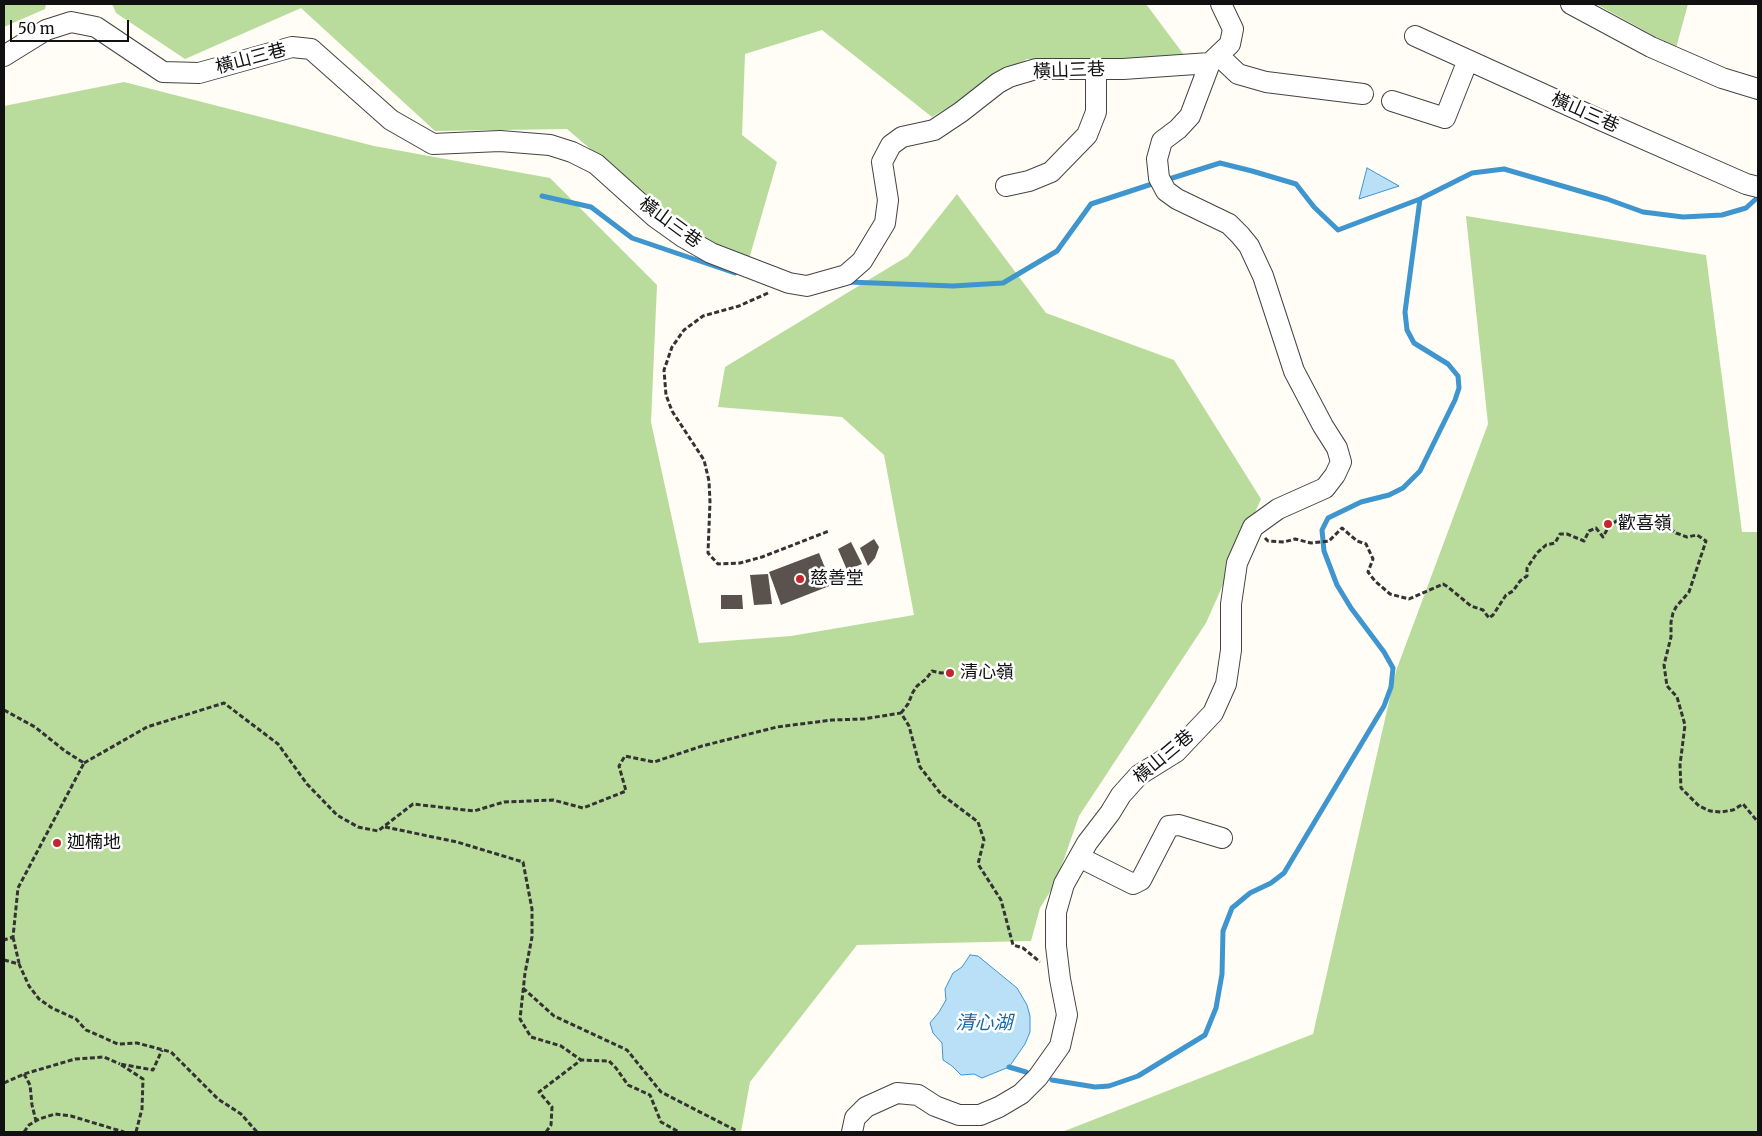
<!DOCTYPE html>
<meta charset="utf-8">
<style>
body{margin:0}
#map{position:relative;width:1762px;height:1136px;overflow:hidden;background:#fffdf5;font-family:Merriweather,serif}
canvas{display:block}
.frame{position:absolute;inset:0;border:5px solid #111;pointer-events:none}
.scale{position:absolute;left:10px;top:20px;width:119px;height:22px;box-sizing:border-box;border:2px solid #111;border-top:0;padding-left:6px;font-size:15px;line-height:18px;white-space:nowrap;color:#111;-webkit-text-stroke:4px #fff;paint-order:stroke}
</style>
<div id="map">
<canvas width="1762" height="1136"></canvas>
<div class="frame"></div>
<div class="scale">50 m</div>
</div>
<script>
const ctx = document.querySelector('canvas').getContext('2d');
ctx.lineJoin = 'round';
function fill(path, color) { ctx.fillStyle = color; ctx.fill(path, 'evenodd'); }
const toPath = rows => new Path2D(rows.map(r => 'M' + r).join(''));
function trace(path, color, width, dash) { ctx.strokeStyle = color; ctx.lineWidth = width; ctx.lineCap = dash ? 'butt' : 'round'; ctx.setLineDash(dash || []); ctx.stroke(path); }
function write(font, color, halo, rows, align = 'center') {
  ctx.font = font + ' Merriweather,"Noto Sans TC",serif'; ctx.lineWidth = 5; ctx.setLineDash([]); ctx.textBaseline = 'middle'; ctx.strokeStyle = halo; ctx.fillStyle = color; for (const [text, x, y, turn = 0] of rows) {
    ctx.save(); ctx.translate(x, y); ctx.rotate((+turn || 0) * Math.PI / 180); ctx.textAlign = isNaN(turn) ? turn : align; if (halo) ctx.strokeText(text, 0, 0); ctx.fillText(text, 0, 0); ctx.restore();
  }
}
fill(toPath([
 [4,4,46,4,45,9,4,27],
 [112,4,1146,4,1187,59,1027,59,932,117,822,30,745,54,742,135,777,162,749,259,683,228,567,129,435,131,301,8,185,59,116,13],
 [1596,4,1688,4,1676,48],
 [124,82,374,146,550,178,657,285,651,422,699,643,791,636,914,615,884,455,842,417,718,407,725,367,908,256,957,194,1046,313,1174,360,1261,499,1206,623,1079,816,1056,882,1040,908,1031,941,857,945,750,1082,741,1132,4,1132,4,106],
 [1466,216,1706,255,1742,532,1758,532,1758,1132,1062,1132,1313,1034,1396,671,1488,424]
]), '#b9dc9c');
const water = toPath([
 [1367,168,1399,186,1359,199,1367,168],
 [970,955,978,956,1017,988,1027,1005,1030,1016,1030,1032,1025,1044,1009,1067,982,1078,974,1074,961,1075,952,1066,943,1060,942,1043,933,1033,930,1023,939,1012,946,1000,945,989,953,973,962,967,970,955]
]);
fill(water, '#b9e0f7');
trace(water, '#3f96cf', 1);
trace(toPath([
 [1166,180,1220,163,1252,171,1296,184,1314,207,1338,230,1420,199,1472,173,1504,169,1607,199,1643,212,1683,217,1722,215,1746,208,1758,197],
 [542,196,591,207,632,238,735,273],
 [848,282,953,286,1003,283,1057,251,1091,204,1158,182],
 [1009,1067,1026,1072],
 [1052,1080,1095,1087,1109,1086,1138,1076,1205,1035,1216,1008,1222,974,1223,931,1232,908,1250,893,1271,883,1284,873,1384,706,1391,687,1393,668,1384,652,1351,608,1337,585,1324,551,1322,530,1328,518,1361,502,1389,495,1403,488,1420,471,1455,400,1459,388,1458,376,1448,364,1414,343,1407,330,1405,312,1420,199]
]), '#3f96cf', 5);
fill(toPath([
 [874,539,879,547,875,558,868,566,860,548],
 [851,542,862,564,847,570,838,549],
 [819,553,832,585,781,605,769,572],
 [768,574,772,604,754,605,750,575],
 [721,595,742,595,743,609,721,609]
]), '#5a524d');
const minor = toPath([
 [1571,4,1651,47,1722,78,1758,89],
 [1415,36,1596,118,1746,184,1758,187],
 [4,56,46,30,71,22,96,27,163,72,199,73,292,47,311,49,391,120,433,144,500,141,550,145,572,152,596,164,655,217,683,237,711,253,789,283,807,286,846,275,862,261,885,223,888,200,882,162,891,145,902,137,934,130,961,112,998,83,1009,77,1036,69,1123,69,1210,63,1230,44,1233,29,1221,4],
 [1219,56,1238,74,1266,82,1363,94],
 [1392,101,1445,118,1468,60],
 [1006,186,1029,181,1051,172,1087,135,1096,112,1096,69],
 [1079,857,1133,884,1141,880,1169,826,1179,825,1222,838],
 [852,1132,855,1118,866,1107,897,1093,918,1095,935,1106,959,1115,980,1115,999,1107,1021,1094,1038,1077,1060,1046,1067,1015,1060,979,1056,946,1056,912,1064,884,1087,843,1110,813,1121,795,1139,775,1176,752,1213,713,1226,684,1231,650,1231,604,1237,563,1253,527,1278,509,1325,488,1335,475,1341,462,1337,448,1323,426,1294,371,1263,276,1249,246,1240,235,1229,224,1177,199,1166,191,1159,178,1157,159,1162,141,1178,129,1190,116,1210,63]
]);
trace(minor, '#444', 22);
trace(toPath([
 [768,293,739,306,703,316,684,330,672,347,664,370,666,395,672,411,704,460,709,481,710,502,708,553,718,564,740,563,762,557,829,531],
 [1265,538,1268,541,1284,542,1295,539,1311,543,1329,541,1342,528,1357,541,1366,544,1373,559,1368,572,1375,581,1390,594,1409,599,1443,584,1448,587,1471,606,1483,610,1489,618,1493,615,1506,595,1513,591,1520,581,1527,576,1527,568,1537,553,1546,545,1555,543,1560,534,1567,534,1584,541,1589,531,1596,528,1603,537,1609,526,1618,520,1631,521,1640,524,1662,522,1676,533,1687,537,1697,535,1706,541,1689,592,1676,607,1673,613,1671,622,1671,637,1664,665,1667,686,1677,697,1685,725,1680,765,1681,788,1699,806,1710,811,1721,812,1733,810,1743,804,1758,822],
 [4,710,35,727,65,751,84,763,18,888,13,937,4,940],
 [901,713,908,704,913,692,917,686,926,679,932,671,941,673,951,672],
 [84,763,147,727,224,703,278,744,307,784,337,815,358,827,378,831,413,804,474,811,504,802,553,800,583,808,626,791,619,766,625,756,654,762,702,746,777,727,832,720,863,719,901,713,909,726,920,767,941,794,978,822,984,840,978,864,1001,900,1013,945,1023,948,1040,962],
 [385,827,457,842,523,862,532,909,532,937,525,973,520,1019,531,1037,561,1046,581,1060],
 [13,937,19,963],
 [4,960,19,964,29,986,39,999,52,1008,76,1019,86,1030,118,1044,137,1043,171,1052,218,1099,241,1114,257,1132],
 [523,988,554,1016,627,1050,661,1092,737,1131],
 [24,1074,30,1085,32,1105,36,1121],
 [4,1083,24,1074,75,1059,104,1057,120,1064],
 [24,1132,29,1125,39,1119,55,1114,71,1116,124,1132],
 [136,1132,142,1109,143,1079,120,1064,153,1070,162,1050],
 [546,1132,551,1125,552,1107,539,1092,581,1060,609,1061,616,1068,628,1085,650,1095,661,1122,679,1132]
]), '#333', 3, [5, 2.5]);
trace(minor, '#fff', 20);
for (const [x, y, r, color] of [
 [1608,524,5,"#c4262e"],
 [800,579,5,"#c4262e"],
 [950,673,5,"#c4262e"],
 [57,843,5,"#c4262e"]
]) { const dot = new Path2D(); dot.arc(x, y, r, 0, 2 * Math.PI); ctx.fillStyle = color; ctx.fill(dot); trace(dot, '#fff', 2); }
write('18px', '#111', '#fff', [
 ["橫山三巷",251,59,-15],
 ["橫山三巷",1069,71,-2],
 ["橫山三巷",1585,113,24],
 ["橫山三巷",670,223,36],
 ["橫山三巷",1164,757,-40]
]);
write('18px', '#111', '#fff', [
 ["歡喜嶺",1618,524],
 ["慈善堂",810,579],
 ["清心嶺",960,673],
 ["迦楠地",67,843]
], 'left');
write('italic 19px', '#1768a6', '#fff', [
 ["清心湖",984,1024]
]);
</script>
